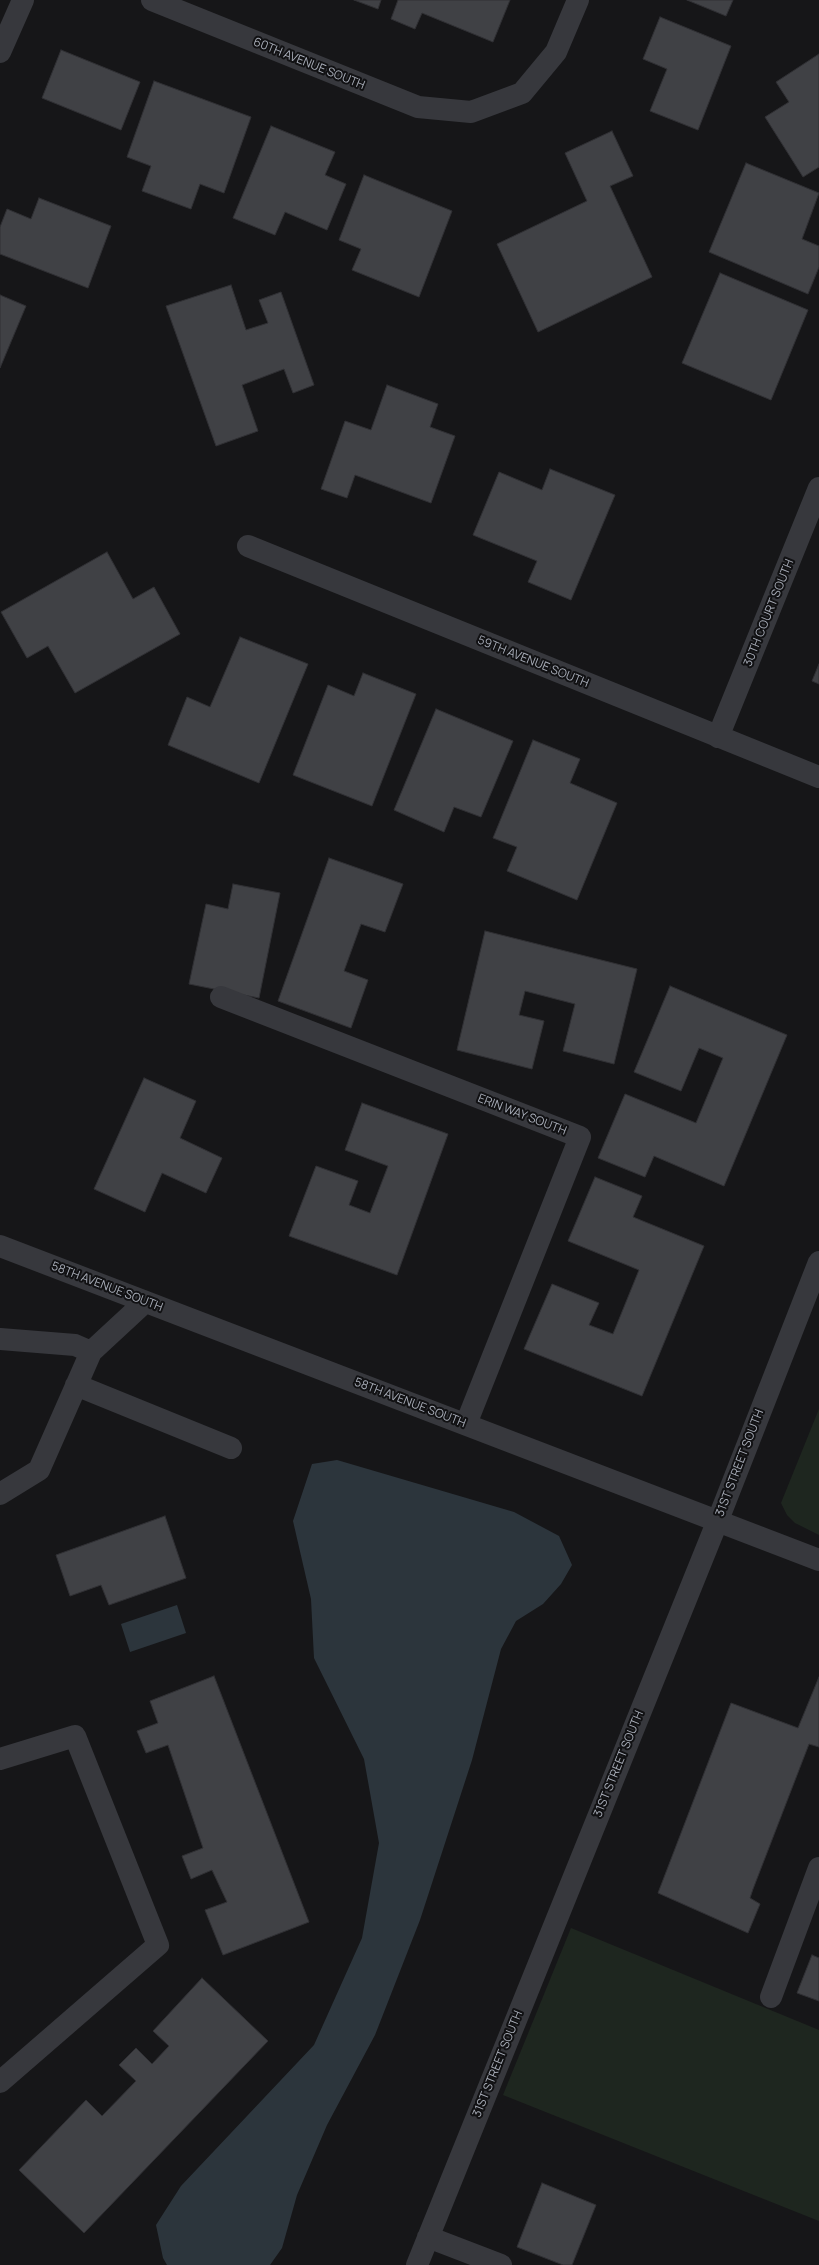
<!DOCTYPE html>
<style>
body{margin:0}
canvas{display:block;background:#161618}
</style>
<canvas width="819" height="2265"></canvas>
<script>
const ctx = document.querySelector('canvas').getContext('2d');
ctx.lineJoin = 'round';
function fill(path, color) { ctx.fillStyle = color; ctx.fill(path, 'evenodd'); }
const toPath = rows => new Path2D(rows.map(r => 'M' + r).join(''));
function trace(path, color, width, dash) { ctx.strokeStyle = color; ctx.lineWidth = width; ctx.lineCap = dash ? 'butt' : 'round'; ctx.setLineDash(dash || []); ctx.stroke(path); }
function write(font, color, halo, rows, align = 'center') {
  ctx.font = font + ' Manrope,sans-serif'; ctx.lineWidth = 4; ctx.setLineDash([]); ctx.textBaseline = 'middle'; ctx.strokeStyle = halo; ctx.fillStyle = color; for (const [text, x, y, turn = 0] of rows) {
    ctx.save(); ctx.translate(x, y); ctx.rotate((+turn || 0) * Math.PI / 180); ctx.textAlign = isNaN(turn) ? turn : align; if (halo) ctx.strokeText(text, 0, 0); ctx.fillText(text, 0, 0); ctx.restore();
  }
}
fill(toPath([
 [819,1409,819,1535,795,1523,787,1515,781,1503],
 [571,1928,819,2030,819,2221,503,2095]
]), '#1e261f');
fill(toPath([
 [337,1460,514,1512,559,1536,572,1565,561,1584,543,1604,516,1621,501,1649,472,1760,420,1920,375,2035,327,2125,297,2195,282,2248,270,2265,167,2265,163,2258,156,2225,181,2186,314,2045,362,1938,379,1843,364,1759,314,1658,311,1599,293,1521,312,1464],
 [177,1605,186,1633,130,1652,121,1624]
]), '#2c353c');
const building = toPath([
 [354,0,381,0,378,9,354,0],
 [398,0,510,0,493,42,422,13,415,29,391,19,398,0],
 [687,0,733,0,726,16,687,0],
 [660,17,731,46,698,130,650,111,667,69,643,59,660,17],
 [61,50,140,82,121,130,42,98,61,50],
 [819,54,819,167,803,177,765,117,789,102,776,82,819,54],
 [154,81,251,117,224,193,200,184,191,209,142,191,151,166,127,157,154,81],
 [271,126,335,152,325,175,346,184,327,230,285,212,275,235,233,218,271,126],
 [612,131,633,176,610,186,652,277,538,332,497,244,587,201,565,153,612,131],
 [746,163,819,193,802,239,819,246,819,267,808,294,709,252,746,163],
 [364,175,452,211,419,297,352,270,361,249,339,240,364,175],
 [39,198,111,226,88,288,0,254,0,227,7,209,31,219,39,198],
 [720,273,808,310,771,400,682,363,720,273],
 [231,285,246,330,268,323,259,300,281,292,314,385,293,393,284,369,242,385,258,431,216,446,166,306,231,285],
 [0,295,26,306,0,368,0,295],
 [387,385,438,404,430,427,455,436,431,503,355,475,347,498,321,489,345,421,371,430,387,385],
 [550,469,615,495,571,600,528,582,537,561,473,535,499,472,542,490,550,469],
 [107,552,133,599,154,587,180,634,75,693,48,646,27,658,1,612,107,552],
 [240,637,308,664,259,783,168,745,187,697,210,707,240,637],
 [819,664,819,684,812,681,819,664],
 [363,673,416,694,372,806,293,775,328,685,354,696,363,673],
 [436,709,513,741,481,817,454,807,444,832,394,810,436,709],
 [533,740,580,759,570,783,617,803,577,900,507,871,517,847,493,838,533,740],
 [329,858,403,884,385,932,361,924,344,971,368,980,351,1028,278,1001,329,858],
 [233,884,280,893,259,998,189,984,206,904,228,909,233,884],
 [485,931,637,969,614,1064,563,1051,575,1004,525,991,519,1015,544,1021,532,1069,457,1050,485,931],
 [670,986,787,1035,724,1186,654,1156,645,1177,598,1158,625,1094,696,1123,723,1058,699,1048,681,1091,634,1072,670,986],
 [144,1078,196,1101,180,1138,222,1158,206,1193,162,1173,145,1212,94,1189,144,1078],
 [362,1103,448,1134,397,1275,289,1236,316,1166,358,1181,349,1205,370,1213,388,1166,345,1150,362,1103],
 [595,1177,642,1196,633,1217,704,1246,642,1396,524,1349,552,1284,599,1303,589,1325,613,1334,639,1270,568,1241,595,1177],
 [165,1516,186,1578,109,1605,101,1585,70,1596,56,1555,165,1516],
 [214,1676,309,1922,223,1955,205,1910,227,1902,212,1870,191,1879,182,1856,203,1848,168,1745,146,1753,137,1731,158,1723,150,1701,214,1676],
 [819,1677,819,1747,809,1744,753,1889,750,1898,760,1904,748,1933,658,1893,731,1703,798,1728,819,1677],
 [812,1955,819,1958,819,2001,797,1993,812,1955],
 [202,1978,268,2041,84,2233,19,2170,86,2100,102,2116,136,2081,119,2065,136,2048,152,2064,169,2046,153,2031,202,1978],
 [542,2183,596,2205,572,2265,563,2265,517,2247,542,2183]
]);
fill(building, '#404145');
trace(building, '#303034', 1);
trace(toPath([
 [152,0,418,107,471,112,522,93,556,52,578,0],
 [0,52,23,0],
 [248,546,819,777],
 [718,737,819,488],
 [221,997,580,1137,466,1424],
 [0,1246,819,1560],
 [0,1339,75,1345,91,1352,39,1470,0,1494],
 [91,1352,145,1302],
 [76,1385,231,1448],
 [0,1759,75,1736,158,1945,0,2082],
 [771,1997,819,1868],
 [428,2237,501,2265],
 [417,2265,718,1520,819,1262]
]), '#37383d', 22);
write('12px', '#a8adb8', '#111113', [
 ["60TH AVENUE SOUTH",309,64,22],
 ["30TH COURT SOUTH",769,613,-68],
 ["59TH AVENUE SOUTH",533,662,22],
 ["ERIN WAY SOUTH",522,1115,21],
 ["58TH AVENUE SOUTH",107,1287,21],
 ["58TH AVENUE SOUTH",410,1403,21],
 ["31ST STREET SOUTH",740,1463,-69],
 ["31ST STREET SOUTH",619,1764,-68],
 ["31ST STREET SOUTH",498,2064,-68]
]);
</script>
